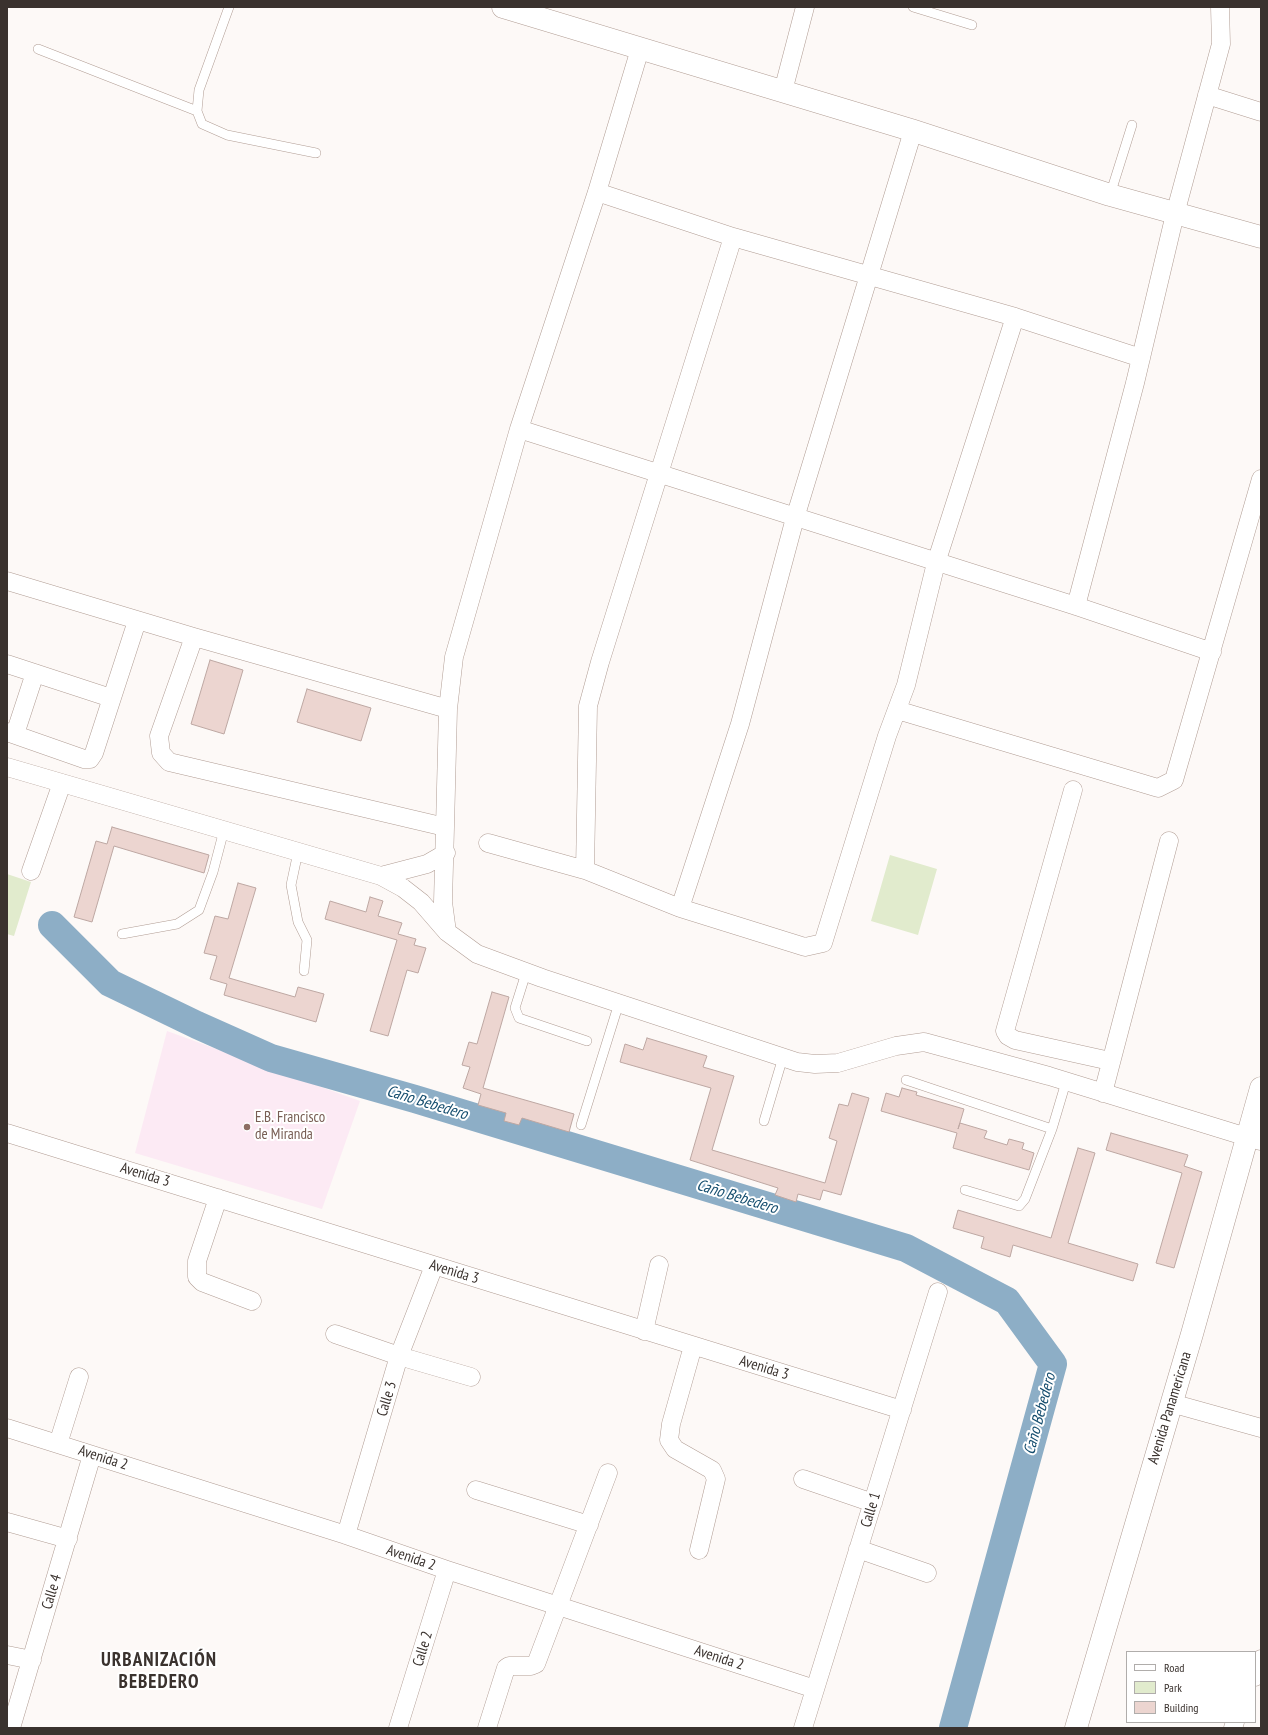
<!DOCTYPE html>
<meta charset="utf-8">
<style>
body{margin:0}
#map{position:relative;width:1268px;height:1735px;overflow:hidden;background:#fdf9f7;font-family:"PT Sans Narrow",sans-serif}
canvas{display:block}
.frame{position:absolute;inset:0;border:8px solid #3a322e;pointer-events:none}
.legend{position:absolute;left:1126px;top:1651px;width:130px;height:72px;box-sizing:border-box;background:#fff;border:1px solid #b0adab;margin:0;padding:5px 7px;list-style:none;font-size:12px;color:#3a322e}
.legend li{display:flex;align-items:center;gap:8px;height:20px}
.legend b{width:20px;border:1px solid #b0adab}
</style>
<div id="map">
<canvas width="1268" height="1735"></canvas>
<div class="frame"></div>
<ul class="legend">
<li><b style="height:5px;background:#fff"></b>Road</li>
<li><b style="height:11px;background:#e1ebcd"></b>Park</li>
<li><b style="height:11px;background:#ecd5d0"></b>Building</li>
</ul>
</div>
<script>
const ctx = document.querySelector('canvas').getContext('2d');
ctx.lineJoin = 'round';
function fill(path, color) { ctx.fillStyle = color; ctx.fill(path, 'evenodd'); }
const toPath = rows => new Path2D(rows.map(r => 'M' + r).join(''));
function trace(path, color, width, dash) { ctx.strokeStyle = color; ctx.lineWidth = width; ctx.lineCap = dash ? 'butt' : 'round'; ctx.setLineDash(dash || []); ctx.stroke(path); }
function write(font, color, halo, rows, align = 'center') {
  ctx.font = font + ' "PT Sans Narrow",sans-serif'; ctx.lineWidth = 4; ctx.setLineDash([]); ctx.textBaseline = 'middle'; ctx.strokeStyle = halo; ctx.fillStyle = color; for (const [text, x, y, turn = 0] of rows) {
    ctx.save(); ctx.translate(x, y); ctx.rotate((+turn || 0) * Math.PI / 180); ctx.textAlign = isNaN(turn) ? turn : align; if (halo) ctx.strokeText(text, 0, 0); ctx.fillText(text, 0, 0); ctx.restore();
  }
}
fill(toPath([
 [167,1031,360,1101,322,1209,135,1153]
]), '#fceaf4');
fill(toPath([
 [890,855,937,869,918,935,871,921],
 [7,874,31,882,14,936,7,934]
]), '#e1ebcd');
trace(toPath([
 [52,925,110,983,197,1025,271,1058,415,1099,906,1248,1007,1301,1053,1364,953,1728]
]), '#8daec6', 28);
const building = toPath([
 [210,660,243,670,224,734,191,724,210,660],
 [307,689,371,708,361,741,297,722,307,689],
 [112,827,209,855,204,873,114,846,92,922,74,917,96,841,107,844,112,827],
 [238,883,256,888,229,978,295,997,298,987,324,994,316,1022,224,995,227,984,210,979,217,956,204,953,215,916,228,919,238,883],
 [370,897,383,901,378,916,402,923,398,934,416,939,414,945,426,948,418,973,407,970,388,1036,370,1031,397,940,325,919,330,901,366,912,370,897],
 [492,992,509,997,483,1088,574,1114,569,1132,522,1118,519,1125,504,1121,506,1113,478,1105,481,1094,463,1088,470,1067,462,1065,469,1042,477,1044,492,992],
 [647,1038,707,1056,703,1067,734,1076,712,1150,825,1183,837,1141,829,1138,839,1104,848,1106,852,1093,869,1098,841,1195,823,1190,820,1200,798,1194,796,1202,775,1195,778,1188,690,1160,711,1088,620,1062,625,1044,643,1050,647,1038],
 [902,1088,917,1092,916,1095,964,1109,958,1129,960,1123,987,1131,984,1138,1007,1145,1009,1139,1024,1143,1022,1149,1034,1153,1029,1170,953,1148,957,1133,881,1111,886,1093,899,1097,902,1088],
 [1111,1133,1188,1155,1184,1166,1202,1172,1174,1268,1156,1263,1182,1173,1106,1150,1111,1133],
 [1078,1148,1095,1153,1068,1243,1138,1264,1133,1281,1013,1245,1010,1257,981,1248,984,1237,953,1228,958,1210,1051,1238,1078,1148]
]);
fill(building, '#ecd5d0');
trace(building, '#bda7a2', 1);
const service = toPath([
 [229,7,199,90,197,111,202,124,227,135,316,153],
 [913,7,972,25],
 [38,49,197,111],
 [1110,195,1132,125],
 [298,852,291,885,298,922,307,940,304,971],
 [122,934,177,924,199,910,213,872,224,830],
 [526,973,515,1008,519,1018,587,1041],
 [906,1080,1052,1129],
 [764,1121,783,1057],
 [581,1125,619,1003],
 [965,1190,1019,1206,1025,1199,1052,1129,1066,1082]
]);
const minor = toPath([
 [783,91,805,7],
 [1207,95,1261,112],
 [597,192,733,237,1015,317,1141,358],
 [519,429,1076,606,1212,652],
 [7,581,194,637,448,709],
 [1076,606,1135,383,1175,214,1221,44,1220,7],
 [194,637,159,736,161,753,169,762,445,827],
 [7,664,111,698],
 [897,710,1158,788,1174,780,1261,479],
 [7,732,84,759,90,759,94,753,137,621],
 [15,734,35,673],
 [7,767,381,876,403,888,421,902,447,932,477,954,542,978,797,1062,815,1064,838,1063,896,1046,924,1042,1049,1076,1260,1141],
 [1073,790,1005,1031,1008,1036,1015,1040,1110,1061],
 [488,843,585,870,680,908,805,947,823,943,887,736,906,685,936,563,1015,317],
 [585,870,588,706,600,662,733,237],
 [31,871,62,783],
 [381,876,427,864,446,853],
 [680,908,740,724,795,518,913,131],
 [447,932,443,902,445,827,448,709,454,657,519,429,597,192,640,49],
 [1103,1093,1169,841],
 [7,1133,902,1410],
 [218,1198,197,1261,197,1277,202,1282,252,1301],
 [644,1331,659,1265],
 [335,1334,399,1356,471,1377],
 [693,1346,671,1424,669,1440,675,1449,712,1470,716,1479,699,1550],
 [1171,1403,1261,1428],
 [7,1428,346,1535,447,1570,815,1689],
 [58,1444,79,1377],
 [803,1479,873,1503],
 [476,1490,589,1525],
 [7,1522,68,1539],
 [346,1535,399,1356,434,1266],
 [858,1549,927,1573],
 [7,1655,32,1660],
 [1255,1677,1261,1659],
 [11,1728,92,1455],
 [398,1728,447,1570],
 [487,1728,506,1668,509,1666,531,1666,536,1664,608,1473],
 [803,1728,938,1292],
 [1233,1728,1235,1722]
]);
const tertiary = toPath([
 [503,7,911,130,1110,195,1261,237]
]);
const secondary = toPath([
 [1076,1728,1192,1334,1261,1088]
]);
trace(service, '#b19d94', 10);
trace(minor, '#b19d94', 19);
trace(tertiary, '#b19d94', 23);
trace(secondary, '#b19d94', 23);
trace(service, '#fff', 9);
trace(minor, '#fff', 18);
trace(tertiary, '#fff', 22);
trace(secondary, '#fff', 22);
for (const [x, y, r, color] of [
 [247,1127,4,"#8d6e63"]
]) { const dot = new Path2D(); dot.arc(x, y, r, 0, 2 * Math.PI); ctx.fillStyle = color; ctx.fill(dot); trace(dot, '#fff', 1.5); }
write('15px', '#785e54', '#fff', [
 ["E.B. Francisco",255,1118],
 ["de Miranda",255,1135]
], 'left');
write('15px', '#3a322e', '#fff', [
 ["Avenida 3",145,1175,17],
 ["Avenida 3",454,1272,17],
 ["Avenida 3",764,1368,17],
 ["Calle 3",387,1399,-73],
 ["Avenida Panamericana",1170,1408,-73],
 ["Avenida 2",103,1458,18],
 ["Calle 1",871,1510,-73],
 ["Avenida 2",411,1558,19],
 ["Calle 4",52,1592,-73],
 ["Calle 2",423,1649,-73],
 ["Avenida 2",719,1658,18]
]);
write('italic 16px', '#144d6e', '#fff', [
 ["Caño Bebedero",427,1103,17],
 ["Caño Bebedero",737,1197,17],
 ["Caño Bebedero",1040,1414,-75]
]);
ctx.letterSpacing = '1px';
write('bold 19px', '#3a322e', '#fff', [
 ["URBANIZACIÓN",159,1661],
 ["BEBEDERO",159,1683]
]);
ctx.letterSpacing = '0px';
</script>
